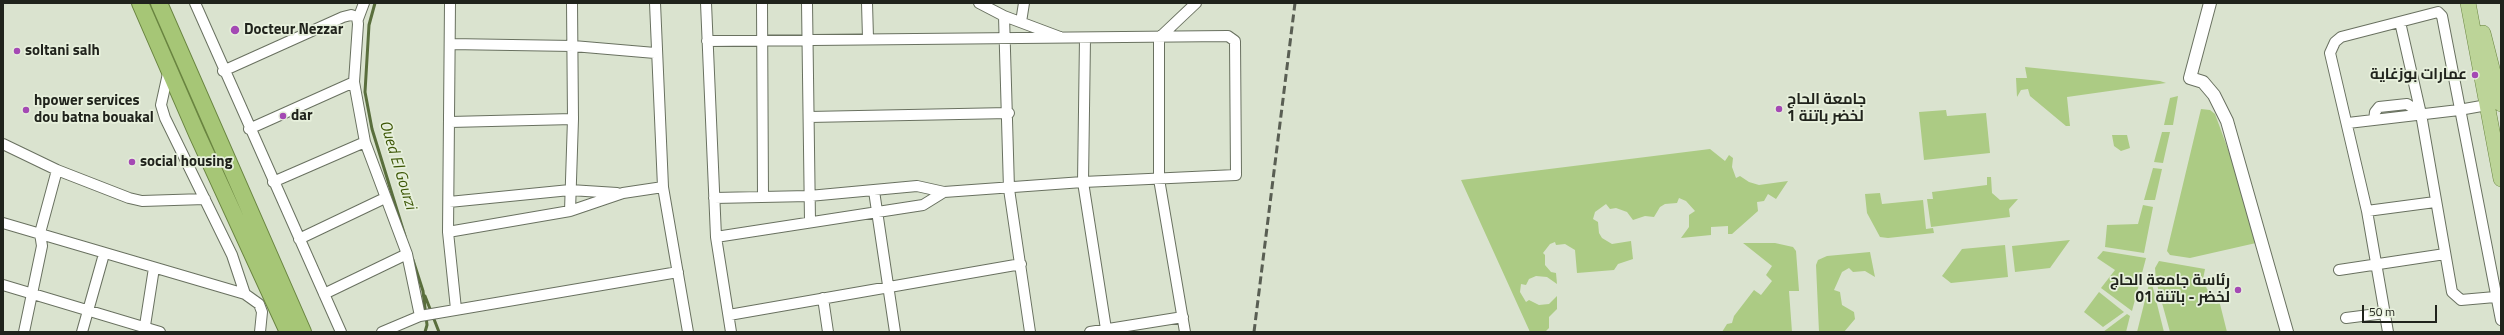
<!DOCTYPE html>
<meta charset="utf-8">
<style>
body{margin:0}
#map{position:relative;width:2504px;height:335px;overflow:hidden;background:#dae3cf;font-family:"Titillium Web",sans-serif}
canvas{display:block}
.frame{position:absolute;inset:0;border:4px solid #20231c;pointer-events:none}
.scale{position:absolute;left:2362px;top:305px;width:75px;height:18px;box-sizing:border-box;border:2px solid #20231c;border-top:0;padding-left:5px;font-size:12px;line-height:14px;white-space:nowrap;color:#20231c;-webkit-text-stroke:3px #e7f0dc;paint-order:stroke}
</style>
<div id="map">
<canvas width="2504" height="335"></canvas>
<div class="frame"></div>
<div class="scale">50 m</div>
</div>
<script>
const ctx = document.querySelector('canvas').getContext('2d');
ctx.lineJoin = 'round';
function fill(path, color) { ctx.fillStyle = color; ctx.fill(path, 'evenodd'); }
const toPath = rows => new Path2D(rows.map(r => 'M' + r).join(''));
function trace(path, color, width, dash) { ctx.strokeStyle = color; ctx.lineWidth = width; ctx.lineCap = dash ? 'butt' : 'round'; ctx.setLineDash(dash || []); ctx.stroke(path); }
function write(font, color, halo, rows, align = 'center') {
  ctx.font = font + ' "Titillium Web",Cairo,sans-serif'; ctx.lineWidth = 3.5; ctx.setLineDash([]); ctx.textBaseline = 'middle'; ctx.strokeStyle = halo; ctx.fillStyle = color; for (const [text, x, y, turn = 0] of rows) {
    ctx.save(); ctx.translate(x, y); ctx.rotate((+turn || 0) * Math.PI / 180); ctx.textAlign = isNaN(turn) ? turn : align; if (halo) ctx.strokeText(text, 0, 0); ctx.fillText(text, 0, 0); ctx.restore();
  }
}
fill(toPath([
 [2025,67,2160,81,2166,83,2067,97,2070,126,2066,126,2030,96,2028,89,2021,90,2017,97,2016,78,2027,78],
 [2178,96,2173,125,2164,125,2170,98],
 [2201,109,2210,110,2215,114,2240,182,2256,243,2190,258,2170,255,2167,251],
 [1946,110,1947,116,1986,113,1990,153,1924,160,1919,112],
 [2162,132,2170,132,2163,163,2154,162],
 [2112,135,2127,135,2130,148,2121,151,2114,146],
 [1710,149,1725,161,1729,155,1733,158,1732,167,1736,178,1740,176,1749,182,1759,185,1788,181,1776,199,1768,194,1764,201,1757,202,1758,211,1732,234,1728,234,1728,226,1711,227,1711,235,1681,238,1689,227,1689,215,1695,211,1686,201,1679,198,1677,203,1665,204,1660,207,1654,217,1645,216,1633,220,1627,212,1616,208,1610,209,1606,204,1595,212,1593,219,1598,222,1599,233,1602,238,1612,244,1631,241,1633,259,1618,264,1614,270,1577,273,1575,250,1565,244,1556,245,1555,242,1550,244,1543,253,1545,255,1545,265,1551,272,1556,273,1557,284,1547,277,1536,276,1529,279,1526,285,1521,284,1520,292,1526,302,1529,300,1539,305,1549,304,1557,296,1557,309,1549,317,1549,328,1545,332,1530,332,1461,180],
 [2153,168,2162,169,2155,200,2144,200],
 [1987,177,1991,177,1992,193,2000,200,2018,199,2009,209,2010,217,1931,227,1927,199,1933,199,1932,192,1987,185],
 [1880,193,1882,204,1923,200,1926,229,1933,228,1934,233,1888,238,1880,237,1867,213,1865,194],
 [2143,205,2153,207,2144,253,2105,247,2107,225,2138,224],
 [2070,240,2050,268,2015,272,2012,246],
 [1743,243,1775,243,1793,247,1796,251,1799,291,1789,291,1792,332,1722,332,1727,324,1732,323,1734,316,1754,290,1761,295,1772,281,1766,275,1772,266],
 [2005,245,2008,277,1951,283,1942,276,1962,249],
 [2103,251,2146,258,2132,311,2101,288,2115,270,2097,258],
 [1870,252,1875,277,1865,271,1853,272,1849,268,1842,272,1834,290,1840,292,1842,305,1854,312,1855,319,1844,332,1819,332,1816,265,1818,260,1827,256],
 [2159,261,2205,269,2203,279,2207,289,2219,300,2227,332,2170,332,2156,281,2155,268],
 [2149,284,2152,284,2164,332,2137,332],
 [2099,292,2124,312,2103,327,2084,312],
 [2127,314,2130,316,2126,332,2103,332]
]), '#accb84');
trace(toPath([
 [375,3,369,25,365,92,372,129,405,236],
 [413,260,423,291,427,325,425,332],
 [425,296,439,332]
]), '#596e3c', 3);
const minor = toPath([
 [195,3,341,332],
 [450,3,448,232,456,309],
 [655,3,663,187,688,332],
 [706,3,716,237,731,332],
 [762,3,763,197],
 [807,3,810,221],
 [867,3,868,38],
 [979,3,1004,16,1060,37],
 [1004,16,1009,189,1030,332],
 [358,19,364,3],
 [1021,22,1024,3],
 [2400,22,2421,114,2452,292,2461,300,2495,297],
 [1085,38,1083,182,1106,329],
 [707,41,1228,36,1235,41,1236,175,1083,182,944,192,917,186,809,196,714,198],
 [450,44,573,46,655,53],
 [169,69,161,105,165,118,232,255,245,294,259,304,262,312,260,332],
 [223,71,343,17,351,15,357,17,358,24,354,82,365,142,407,254,420,316,382,332],
 [809,117,1009,113],
 [2374,120,2375,112,2379,107,2407,104,2413,108,2414,115],
 [450,122,573,119],
 [2348,123,2459,110,2487,105],
 [249,129,354,82],
 [3,144,57,170,129,198,142,201,205,199],
 [273,182,365,142],
 [874,191,895,332],
 [449,202,570,190,617,193],
 [570,211,573,119,572,3],
 [2367,211,2435,202],
 [3,223,245,294],
 [448,232,570,211,623,193,663,187],
 [716,237,923,205,944,192],
 [299,239,385,198],
 [2339,270,2445,254],
 [3,285,160,332],
 [324,294,407,254],
 [823,298,828,332],
 [729,315,1021,264],
 [420,316,678,272],
 [2346,318,2385,313],
 [24,332,42,246,40,233,57,170],
 [82,332,104,254],
 [144,332,154,268],
 [1090,332,1183,317],
 [1185,332,1159,179,1159,38,1196,3],
 [2388,332,2367,211,2330,53,2335,42,2341,37,2438,12,2442,16,2501,320]
]);
const tertiary = toPath([
 [2210,3,2190,78,2203,82,2214,95,2227,121,2287,332]
]);
const primary = toPath([
 [2468,3,2501,179],
 [2483,33,2501,104]
]);
const trunk = toPath([
 [140,3,197,134,288,332],
 [159,3,303,332]
]);
trace(minor, '#697160', 12);
trace(tertiary, '#697160', 14);
trace(primary, '#698440', 16);
trace(trunk, '#698440', 18);
trace(minor, '#fff', 10);
trace(tertiary, '#fff', 12);
trace(primary, '#bcd498', 15);
trace(trunk, '#a6c676', 16);
trace(toPath([
 [1254,332,1295,3]
]), '#595e53', 3, [8, 4]);
for (const [x, y, r, color] of [
 [235,30,5,"#a449b4"],
 [17,51,4,"#a449b4"],
 [2475,75,4,"#a449b4"],
 [1779,109,4,"#a449b4"],
 [26,110,4,"#a449b4"],
 [283,116,4,"#a449b4"],
 [132,162,4,"#a449b4"],
 [2238,290,4,"#a449b4"]
]) { const dot = new Path2D(); dot.arc(x, y, r, 0, 2 * Math.PI); ctx.fillStyle = color; ctx.fill(dot); trace(dot, '#e7f0dc', 1.5); }
write('bold 15px', '#20231c', '#e7f0dc', [
 ["Docteur Nezzar",244,30],
 ["soltani salh",25,51],
 ["عمارات بوزغاية",2467,75,"right"],
 ["جامعة الحاج",1787,100],
 ["لخضر باتنة 1",1787,117],
 ["hpower services",34,101],
 ["dou batna bouakal",34,118],
 ["dar",291,116],
 ["social housing",140,162],
 ["رئاسة جامعة الحاج",2230,281,"right"],
 ["لخضر - باتنة 01",2230,298,"right"]
], 'left');
write('italic 16px', '#3c5605', '#e7f0dc', [
 ["Oued El Gourzi",397,165,73]
]);
</script>
